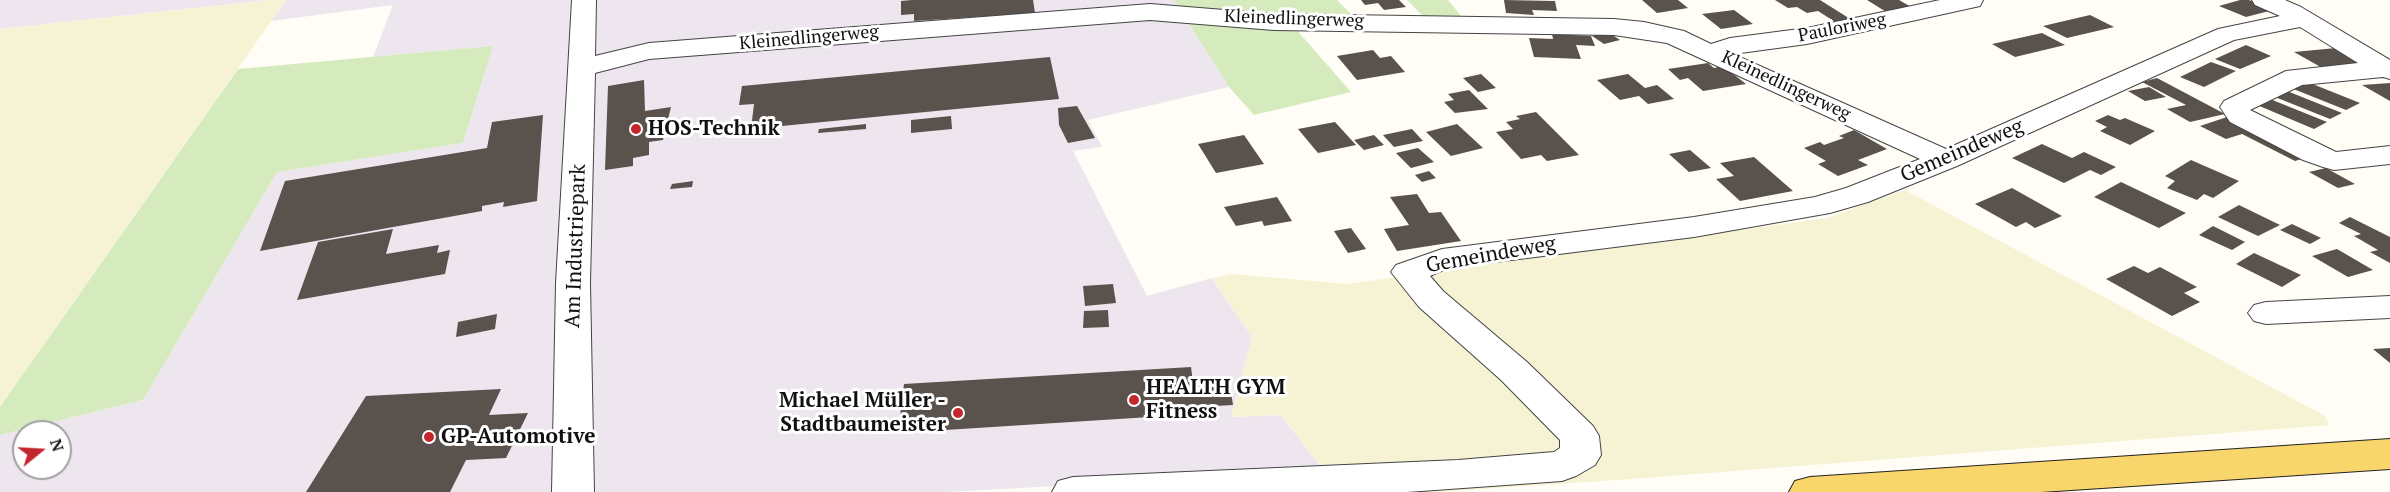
<!DOCTYPE html>
<meta charset="utf-8">
<style>
body{margin:0}
#map{position:relative;width:2390px;height:492px;overflow:hidden;background:#fffdf5;font-family:"PT Serif",serif}
canvas{display:block}
.north{position:absolute;left:12px;top:420px;width:60px;height:60px;box-sizing:border-box;background:#fff;border:2px solid #a0a0a0;border-radius:50%;rotate:72deg;font-size:16px;font-weight:700;line-height:24px;text-align:center;color:#111}
.north::after{content:'';display:block;margin:auto;width:21px;height:27px;background:#c4262e;clip-path:polygon(50% 0,100% 100%,50% 72%,0 100%)}
</style>
<div id="map">
<canvas width="2390" height="492"></canvas>
<div class="north">N</div>
</div>
<script>
const ctx = document.querySelector('canvas').getContext('2d');
ctx.lineJoin = 'round';
function fill(path, color) { ctx.fillStyle = color; ctx.fill(path, 'evenodd'); }
const toPath = rows => new Path2D(rows.map(r => 'M' + r).join(''));
function trace(path, color, width, dash) { ctx.strokeStyle = color; ctx.lineWidth = width; ctx.lineCap = dash ? 'butt' : 'round'; ctx.setLineDash(dash || []); ctx.stroke(path); }
function write(font, color, halo, rows, align = 'center') {
  ctx.font = font + ' "PT Serif",serif'; ctx.lineWidth = 6; ctx.setLineDash([]); ctx.textBaseline = 'middle'; ctx.strokeStyle = halo; ctx.fillStyle = color; for (const [text, x, y, turn = 0] of rows) {
    ctx.save(); ctx.translate(x, y); ctx.rotate((+turn || 0) * Math.PI / 180); ctx.textAlign = isNaN(turn) ? turn : align; if (halo) ctx.strokeText(text, 0, 0); ctx.fillText(text, 0, 0); ctx.restore();
  }
}
fill(toPath([
 [0,0,270,0,0,29],
 [286,0,1174,0,1229,87,1088,120,1102,147,1073,151,1147,296,1212,278,1252,337,1231,417,1281,415,1325,472,944,492,0,492,0,435,143,400,277,172,463,143,493,46,373,57,393,5,271,21],
 [24,432,60,432,60,468,24,468]
]), '#eee6ef');
fill(toPath([
 [270,0,286,0,0,407,0,29],
 [1905,190,2325,416,2329,425,1631,479,1437,492,1341,492,1281,415,1231,417,1252,337,1212,278,1232,274,1347,284,1827,218]
]), '#f6f3d4');
fill(toPath([
 [1174,0,1337,0,1355,18,1295,28,1351,92,1254,115,1229,87],
 [1407,0,1448,0,1466,22,1429,22],
 [493,46,463,143,277,172,143,400,0,435,0,407,238,69]
]), '#d5ebbd');
fill(toPath([
 [912,0,1033,0,1035,13,914,21,914,14,901,15,901,1],
 [1361,0,1399,0,1406,7,1384,10,1378,3,1365,5],
 [1504,0,1555,1,1557,11,1532,10,1534,15,1506,13],
 [1642,0,1678,0,1688,8,1657,13],
 [1775,0,1820,0,1855,22,1840,25,1818,11,1807,13,1797,7,1788,8],
 [1867,0,1899,0,1913,8,1888,13],
 [2240,0,2249,0,2273,10,2246,17,2219,6],
 [1734,10,1753,24,1721,29,1702,14],
 [2090,15,2114,27,2067,38,2043,26],
 [1608,32,1620,40,1604,44,1592,36],
 [2042,33,2065,45,2015,57,1992,44],
 [1552,34,1591,36,1595,46,1576,45,1581,59,1534,57,1529,38,1553,39],
 [2246,45,2271,56,2240,69,2215,59],
 [2336,48,2368,65,2326,70,2294,52],
 [1373,50,1380,58,1391,56,1405,72,1357,80,1337,56],
 [1050,57,1059,99,751,129,754,104,739,105,742,86],
 [2211,62,2236,71,2204,87,2180,77],
 [1708,63,1714,68,1723,66,1746,84,1703,91,1688,78,1680,80,1668,69],
 [1481,74,1496,88,1478,92,1463,78],
 [1628,74,1645,88,1657,85,1674,99,1648,104,1639,96,1620,100,1597,80],
 [2157,78,2225,114,2190,122,2167,109,2186,105,2142,82],
 [644,80,645,111,671,107,663,140,649,142,649,155,633,158,633,166,605,170,608,86],
 [2305,81,2360,103,2346,110,2291,88],
 [2390,83,2390,101,2362,85],
 [2149,87,2166,97,2145,101,2128,91],
 [1469,90,1488,109,1455,113,1444,102,1454,100,1448,94],
 [2287,91,2342,113,2330,119,2275,97],
 [2270,99,2327,122,2314,129,2257,105],
 [1077,106,1095,138,1068,143,1059,125,1058,108],
 [1536,112,1579,155,1547,161,1541,155,1521,159,1496,132,1513,129,1506,122,1520,119,1516,116],
 [543,115,537,201,503,207,504,202,482,206,482,211,260,251,285,181,487,148,492,122],
 [2108,115,2120,120,2125,118,2155,131,2130,145,2100,131,2107,127,2095,121],
 [951,116,952,129,911,133,911,120],
 [2227,117,2308,157,2295,161,2242,134,2226,139,2200,126],
 [1335,122,1356,145,1318,153,1298,129],
 [866,124,866,129,818,133,819,129],
 [1457,124,1483,148,1451,156,1426,132],
 [1412,129,1423,141,1394,147,1383,135],
 [1854,130,1887,149,1858,160,1868,165,1838,176,1818,164,1826,161,1804,148,1820,142,1824,145,1844,138,1839,136],
 [1244,135,1264,164,1216,173,1198,144],
 [1374,135,1384,145,1364,150,1354,140],
 [2042,144,2072,158,2084,152,2116,167,2101,175,2090,170,2064,183,2012,158],
 [1418,148,1434,162,1411,168,1396,153],
 [1690,150,1711,168,1689,172,1669,154],
 [1754,157,1793,191,1740,201,1716,179,1734,176,1720,163],
 [2191,160,2239,181,2213,198,2204,194,2197,200,2167,188,2175,181,2165,176],
 [2326,168,2355,184,2338,188,2309,172],
 [1429,171,1436,178,1422,182,1415,175],
 [693,181,692,187,670,189,672,184],
 [2121,182,2186,213,2159,228,2094,197],
 [2012,188,2062,216,2035,228,2026,222,2016,227,1975,204],
 [1417,194,1429,213,1441,212,1461,241,1397,251,1384,229,1409,225,1390,197],
 [1277,197,1292,221,1264,226,1262,221,1236,226,1224,207],
 [2239,205,2280,225,2258,236,2218,217],
 [2350,217,2390,237,2390,263,2370,252,2378,250,2354,236,2361,234,2339,223],
 [2292,224,2321,238,2310,244,2280,230],
 [2213,226,2245,242,2232,250,2199,235],
 [1351,228,1366,249,1348,253,1334,231],
 [393,229,386,254,439,245,437,253,450,250,445,274,297,300,318,242],
 [2337,249,2373,270,2348,277,2312,256],
 [2254,253,2301,275,2282,287,2236,264],
 [2134,266,2148,273,2160,267,2197,287,2184,293,2200,302,2172,316,2106,279],
 [1113,284,1116,303,1085,306,1083,286],
 [1108,310,1109,327,1083,328,1084,311],
 [497,314,495,329,456,337,458,322],
 [2390,348,2390,363,2373,349],
 [1191,367,1193,382,1229,380,1233,405,1196,407,1197,414,898,433,904,384],
 [501,389,489,415,528,413,506,458,466,460,450,492,306,492,366,396]
]), '#5a524d');
const minor = toPath([
 [572,0,596,0,595,56,649,43,1150,4,1274,14,1614,19,1644,22,1684,31,1711,44,1730,38,1807,28,1940,0,1983,0,1980,6,1807,44,1733,54,1946,149,2218,29,2280,16,2255,5,2252,0,2285,0,2301,7,2390,60,2390,79,2383,77,2302,85,2250,110,2336,152,2390,146,2390,164,2334,170,2323,167,2303,160,2230,122,2220,107,2224,101,2286,71,2358,63,2300,27,2234,40,1957,166,1868,202,1830,213,1694,237,1448,268,1430,276,1443,291,1527,362,1593,426,1599,436,1601,455,1595,465,1576,476,1562,481,1407,492,1052,492,1058,481,1073,477,1458,460,1554,452,1560,448,1560,440,1501,380,1419,307,1391,272,1396,265,1442,249,1694,217,1815,197,1846,188,1920,159,1667,43,1614,35,1274,30,1150,20,649,59,595,73,590,283,594,492,552,492,556,283,572,0],
 [2390,296,2390,318,2266,324,2254,321,2248,313,2254,305,2266,302,2390,296]
]);
const major = toPath([
 [2390,439,2390,469,2041,492,1789,492,1795,481,1810,477,2390,439]
]);
trace(minor, '#444', 2);
trace(major, '#222', 2);
fill(minor, '#fff');
fill(major, '#f9d66b');
for (const [x, y, r, color] of [
 [636,129,6,"#c4262e"],
 [1134,400,6,"#c4262e"],
 [958,413,6,"#c4262e"],
 [429,437,6,"#c4262e"]
]) { const dot = new Path2D(); dot.arc(x, y, r, 0, 2 * Math.PI); ctx.fillStyle = color; ctx.fill(dot); trace(dot, '#fff', 2); }
write('18px', '#111', '#fff', [
 ["Kleinedlingerweg",1294,19,2],
 ["Pauloriweg",1842,28,-11],
 ["Kleinedlingerweg",809,38,-5],
 ["Kleinedlingerweg",1786,86,25]
]);
write('bold 21px', '#111', '#fff', [
 ["HOS-Technik",648,129],
 ["HEALTH GYM",1146,388],
 ["Fitness",1146,412],
 ["Michael Müller -",946,401,"right"],
 ["Stadtbaumeister",946,425,"right"],
 ["GP-Automotive",441,437]
], 'left');
write('21px', '#111', '#fff', [
 ["Gemeindeweg",1962,151,-23],
 ["Am Industriepark",576,246,-88],
 ["Gemeindeweg",1491,255,-10]
]);
</script>
